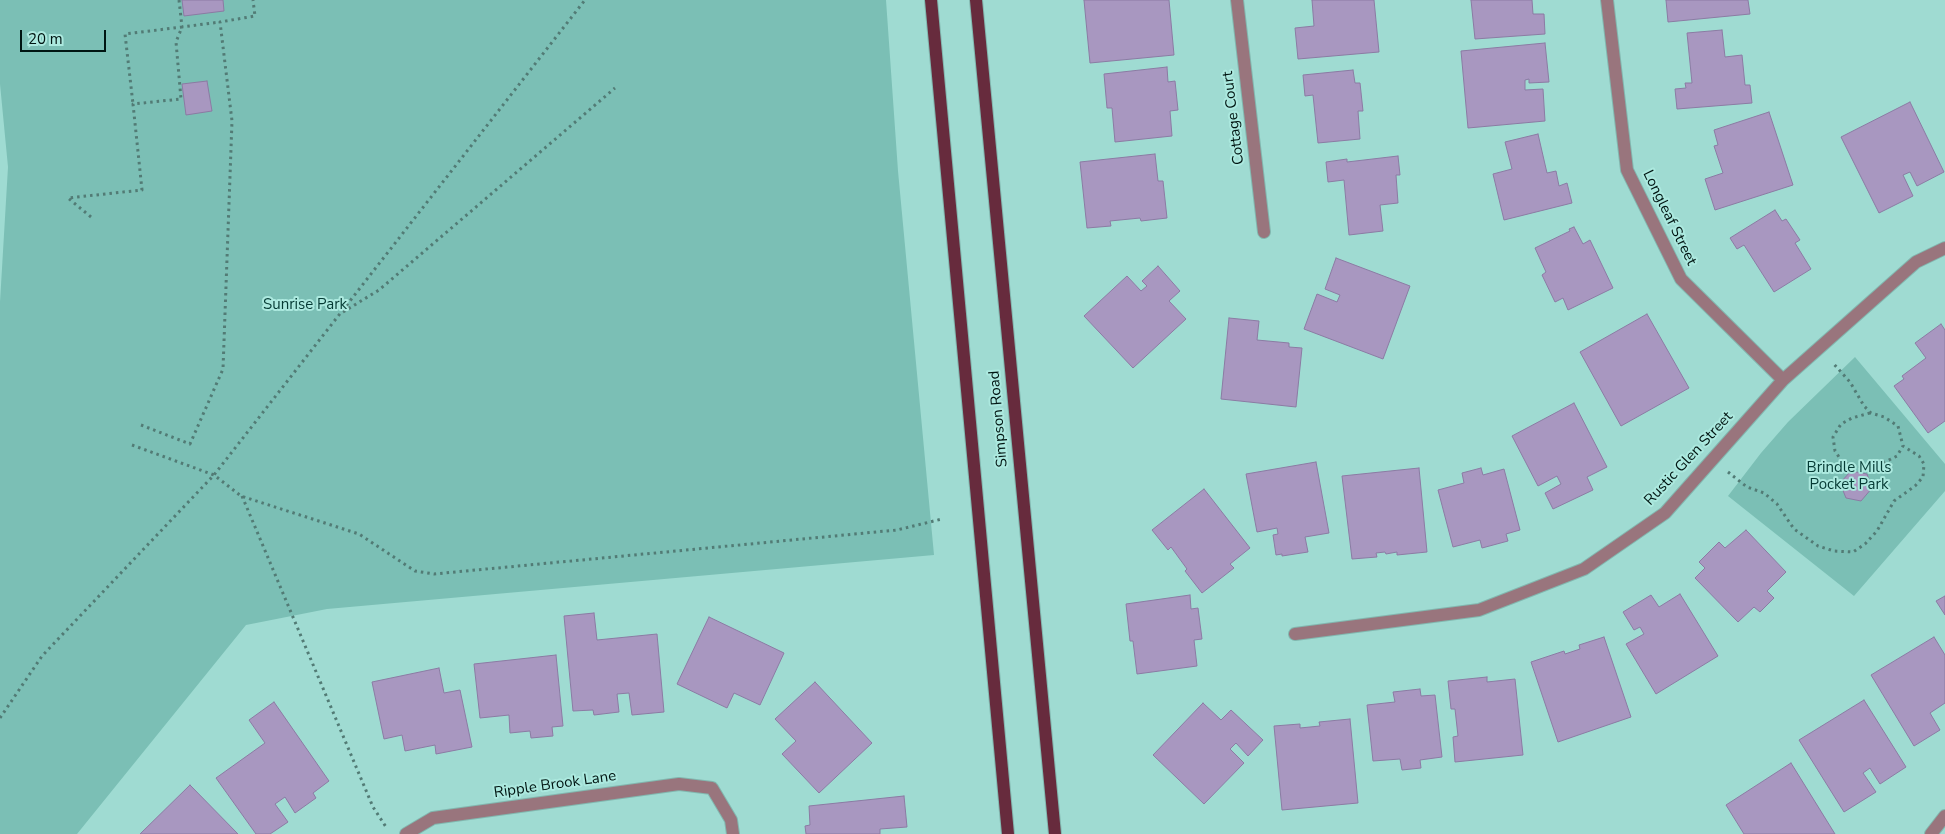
<!DOCTYPE html>
<style>
body{margin:0}
#map{position:relative;width:1945px;height:834px;overflow:hidden;background:#9fdbd2;font-family:"Nunito Sans",sans-serif}
canvas{display:block}
.scale{position:absolute;left:20px;top:30px;width:86px;height:22px;box-sizing:border-box;border:2px solid #001512;border-top:0;padding-left:6px;font-size:15px;line-height:18px;white-space:nowrap;color:#001512;-webkit-text-stroke:4px #ace9df;paint-order:stroke}
</style>
<div id="map">
<canvas width="1945" height="834"></canvas>
<div class="scale">20 m</div>
</div>
<script>
const ctx = document.querySelector('canvas').getContext('2d');
ctx.lineJoin = 'round';
function fill(path, color) { ctx.fillStyle = color; ctx.fill(path, 'evenodd'); }
const toPath = rows => new Path2D(rows.map(r => 'M' + r).join(''));
function trace(path, color, width, dash) { ctx.strokeStyle = color; ctx.lineWidth = width; ctx.lineCap = dash ? 'butt' : 'round'; ctx.setLineDash(dash || []); ctx.stroke(path); }
function write(font, color, halo, rows, align = 'center') {
  ctx.font = font + ' "Nunito Sans",sans-serif'; ctx.lineWidth = 4; ctx.setLineDash([]); ctx.textBaseline = 'middle'; ctx.strokeStyle = halo; ctx.fillStyle = color; for (const [text, x, y, turn = 0] of rows) {
    ctx.save(); ctx.translate(x, y); ctx.rotate((+turn || 0) * Math.PI / 180); ctx.textAlign = isNaN(turn) ? turn : align; if (halo) ctx.strokeText(text, 0, 0); ctx.fillText(text, 0, 0); ctx.restore();
  }
}
fill(toPath([
 [0,0,886,0,898,171,934,555,327,609,246,625,77,834,0,834,0,302,8,167,0,84],
 [1855,357,1945,464,1945,491,1854,596,1728,496,1761,453,1788,422]
]), '#7bbfb5');
const building = toPath([
 [182,0,223,0,224,11,184,16,182,0],
 [1084,0,1169,0,1174,55,1090,63,1084,0],
 [1312,0,1374,0,1379,52,1298,59,1295,28,1314,26,1312,0],
 [1471,0,1532,0,1533,14,1544,14,1545,34,1475,39,1471,0],
 [1666,0,1748,0,1750,14,1668,22,1666,0],
 [1722,30,1725,57,1742,55,1745,85,1750,85,1752,103,1677,109,1675,89,1686,88,1685,83,1692,83,1687,33,1722,30],
 [1545,43,1549,82,1529,83,1529,79,1525,80,1525,90,1543,89,1545,121,1468,128,1461,51,1545,43],
 [1167,67,1168,82,1175,81,1178,110,1170,111,1172,136,1115,142,1112,108,1107,108,1104,74,1167,67],
 [1353,70,1355,83,1360,83,1363,111,1358,111,1360,139,1318,143,1313,95,1305,96,1303,75,1353,70],
 [207,81,212,111,186,115,182,84,207,81],
 [1910,102,1944,172,1917,186,1910,172,1903,175,1913,196,1879,213,1841,137,1910,102],
 [1769,112,1793,185,1715,210,1705,179,1723,173,1714,146,1718,145,1714,130,1769,112],
 [1538,134,1547,173,1556,171,1559,186,1567,183,1572,203,1504,220,1493,174,1512,169,1505,142,1538,134],
 [1155,154,1158,181,1163,181,1167,218,1141,221,1140,218,1110,221,1111,226,1087,228,1080,162,1155,154],
 [1398,156,1400,175,1396,175,1398,203,1380,205,1383,231,1349,235,1344,180,1328,182,1326,162,1347,159,1347,162,1398,156],
 [1775,210,1782,221,1786,219,1800,240,1795,243,1811,269,1774,292,1744,245,1737,249,1730,238,1775,210],
 [1574,227,1583,244,1590,240,1613,288,1568,310,1563,298,1555,302,1542,275,1546,272,1535,248,1570,231,1569,229,1574,227],
 [1336,258,1410,286,1383,359,1304,329,1317,294,1337,302,1340,295,1325,289,1336,258],
 [1158,266,1180,291,1169,301,1186,319,1133,368,1084,316,1127,276,1141,291,1147,286,1142,281,1158,266],
 [1647,314,1689,388,1621,426,1580,352,1647,314],
 [1229,318,1259,321,1257,340,1289,343,1289,347,1302,348,1296,407,1221,399,1229,318],
 [1941,324,1945,330,1945,421,1928,433,1894,386,1904,379,1902,376,1926,358,1915,343,1941,324],
 [1574,403,1607,467,1587,477,1593,490,1553,509,1545,493,1561,484,1557,476,1538,486,1512,436,1574,403],
 [1316,462,1329,533,1305,537,1308,552,1282,556,1282,554,1276,555,1273,535,1278,534,1277,528,1257,532,1246,474,1316,462],
 [1419,468,1427,552,1397,555,1397,552,1386,554,1385,552,1376,553,1377,557,1352,559,1342,476,1419,468],
 [1481,468,1483,475,1504,469,1520,530,1506,534,1508,541,1482,548,1480,540,1453,547,1438,490,1464,483,1462,473,1481,468],
 [1851,471,1867,474,1872,488,1861,501,1846,498,1840,483,1851,471],
 [1204,489,1250,548,1230,564,1234,568,1202,593,1185,571,1187,569,1171,547,1168,550,1152,530,1204,489],
 [1746,530,1786,572,1767,591,1774,598,1760,612,1754,607,1738,622,1695,578,1705,568,1699,562,1719,542,1725,548,1746,530],
 [1680,594,1718,656,1656,694,1626,644,1644,634,1640,627,1634,630,1623,612,1651,595,1659,607,1680,594],
 [1190,595,1191,609,1198,608,1202,639,1194,640,1197,666,1137,674,1133,641,1130,641,1126,604,1190,595],
 [1945,596,1945,615,1936,601,1945,596],
 [594,613,597,640,657,634,664,712,632,715,629,693,617,694,619,712,594,715,593,710,573,711,564,616,594,613],
 [709,617,784,653,760,705,734,693,727,708,677,684,709,617],
 [1604,637,1631,717,1558,742,1531,662,1564,651,1565,654,1580,649,1579,645,1604,637],
 [1934,637,1945,655,1945,703,1930,713,1940,730,1914,746,1871,675,1934,637],
 [556,655,563,726,552,727,553,736,531,738,530,731,510,733,509,715,480,718,474,664,556,655],
 [439,668,444,693,460,690,472,747,436,754,435,745,405,751,402,735,384,739,372,682,439,668],
 [1487,677,1487,682,1515,679,1523,755,1455,762,1453,737,1458,736,1455,709,1451,709,1448,681,1487,677],
 [815,682,872,743,819,793,782,754,796,741,775,719,815,682],
 [1420,689,1421,696,1435,695,1442,757,1420,760,1421,768,1402,770,1400,759,1373,761,1367,705,1395,702,1393,692,1420,689],
 [1864,700,1906,767,1880,784,1870,768,1863,773,1876,792,1844,812,1799,740,1864,700],
 [274,702,329,781,313,793,316,798,295,813,285,797,275,804,288,822,270,834,256,834,216,778,265,743,249,720,274,702],
 [1203,703,1221,720,1231,710,1263,740,1248,756,1236,743,1230,749,1244,763,1204,804,1153,755,1203,703],
 [1350,719,1358,803,1282,810,1274,726,1300,724,1300,728,1320,726,1319,722,1350,719],
 [1791,763,1835,834,1744,834,1726,805,1791,763],
 [190,785,238,834,140,834,190,785],
 [904,796,907,827,880,829,880,834,806,834,805,826,810,825,809,806,904,796]
]);
fill(building, '#a897c0');
trace(building, '#8b7ba3', 1);
const minor = toPath([
 [1237,0,1264,232],
 [1607,0,1627,170,1681,279,1783,380],
 [1295,634,1479,610,1584,569,1665,513,1783,380,1916,262,1945,248],
 [406,834,433,818,679,784,712,788,731,820,733,834],
 [1931,834,1945,816]
]);
const major = toPath([
 [931,0,1008,834],
 [976,0,1055,834]
]);
trace(minor, '#82b7af', 14);
trace(major, '#82b7af', 14);
trace(toPath([
 [179,0,182,27,220,22],
 [91,217,68,198,142,190,133,104,181,99,176,42,182,27,125,34,133,104],
 [343,312,379,290,615,88],
 [1870,413,1852,418,1841,424,1833,437,1835,451,1843,463,1871,469,1897,456,1903,446],
 [141,425,190,444,223,369,232,121,220,22,255,16,253,0],
 [132,445,214,475,241,496,359,534,415,571,434,574,897,530,942,519],
 [1728,472,1747,487,1764,493,1777,504,1794,529,1818,546,1834,551,1853,552,1865,544,1877,531,1894,501,1915,486,1923,477,1924,464,1919,456,1903,446,1898,426,1884,417,1871,413,1864,406,1850,382,1832,362],
 [242,496,373,807,386,827],
 [0,718,42,656,214,475,585,0]
]), '#527b75', 3, [2.5, 4]);
trace(minor, '#99757d', 12);
trace(major, '#672b3d', 12);
write('15px', '#001512', '#ace9df', [
 ["Cottage Court",1234,118,-97],
 ["Longleaf Street",1669,218,64],
 ["Simpson Road",999,419,-95],
 ["Rustic Glen Street",1689,459,-47],
 ["Ripple Brook Lane",555,785,-8]
]);
write('15px', '#053a34', '#ace9df', [
 ["Sunrise Park",305,305],
 ["Brindle Mills",1849,468],
 ["Pocket Park",1849,485]
]);
</script>
